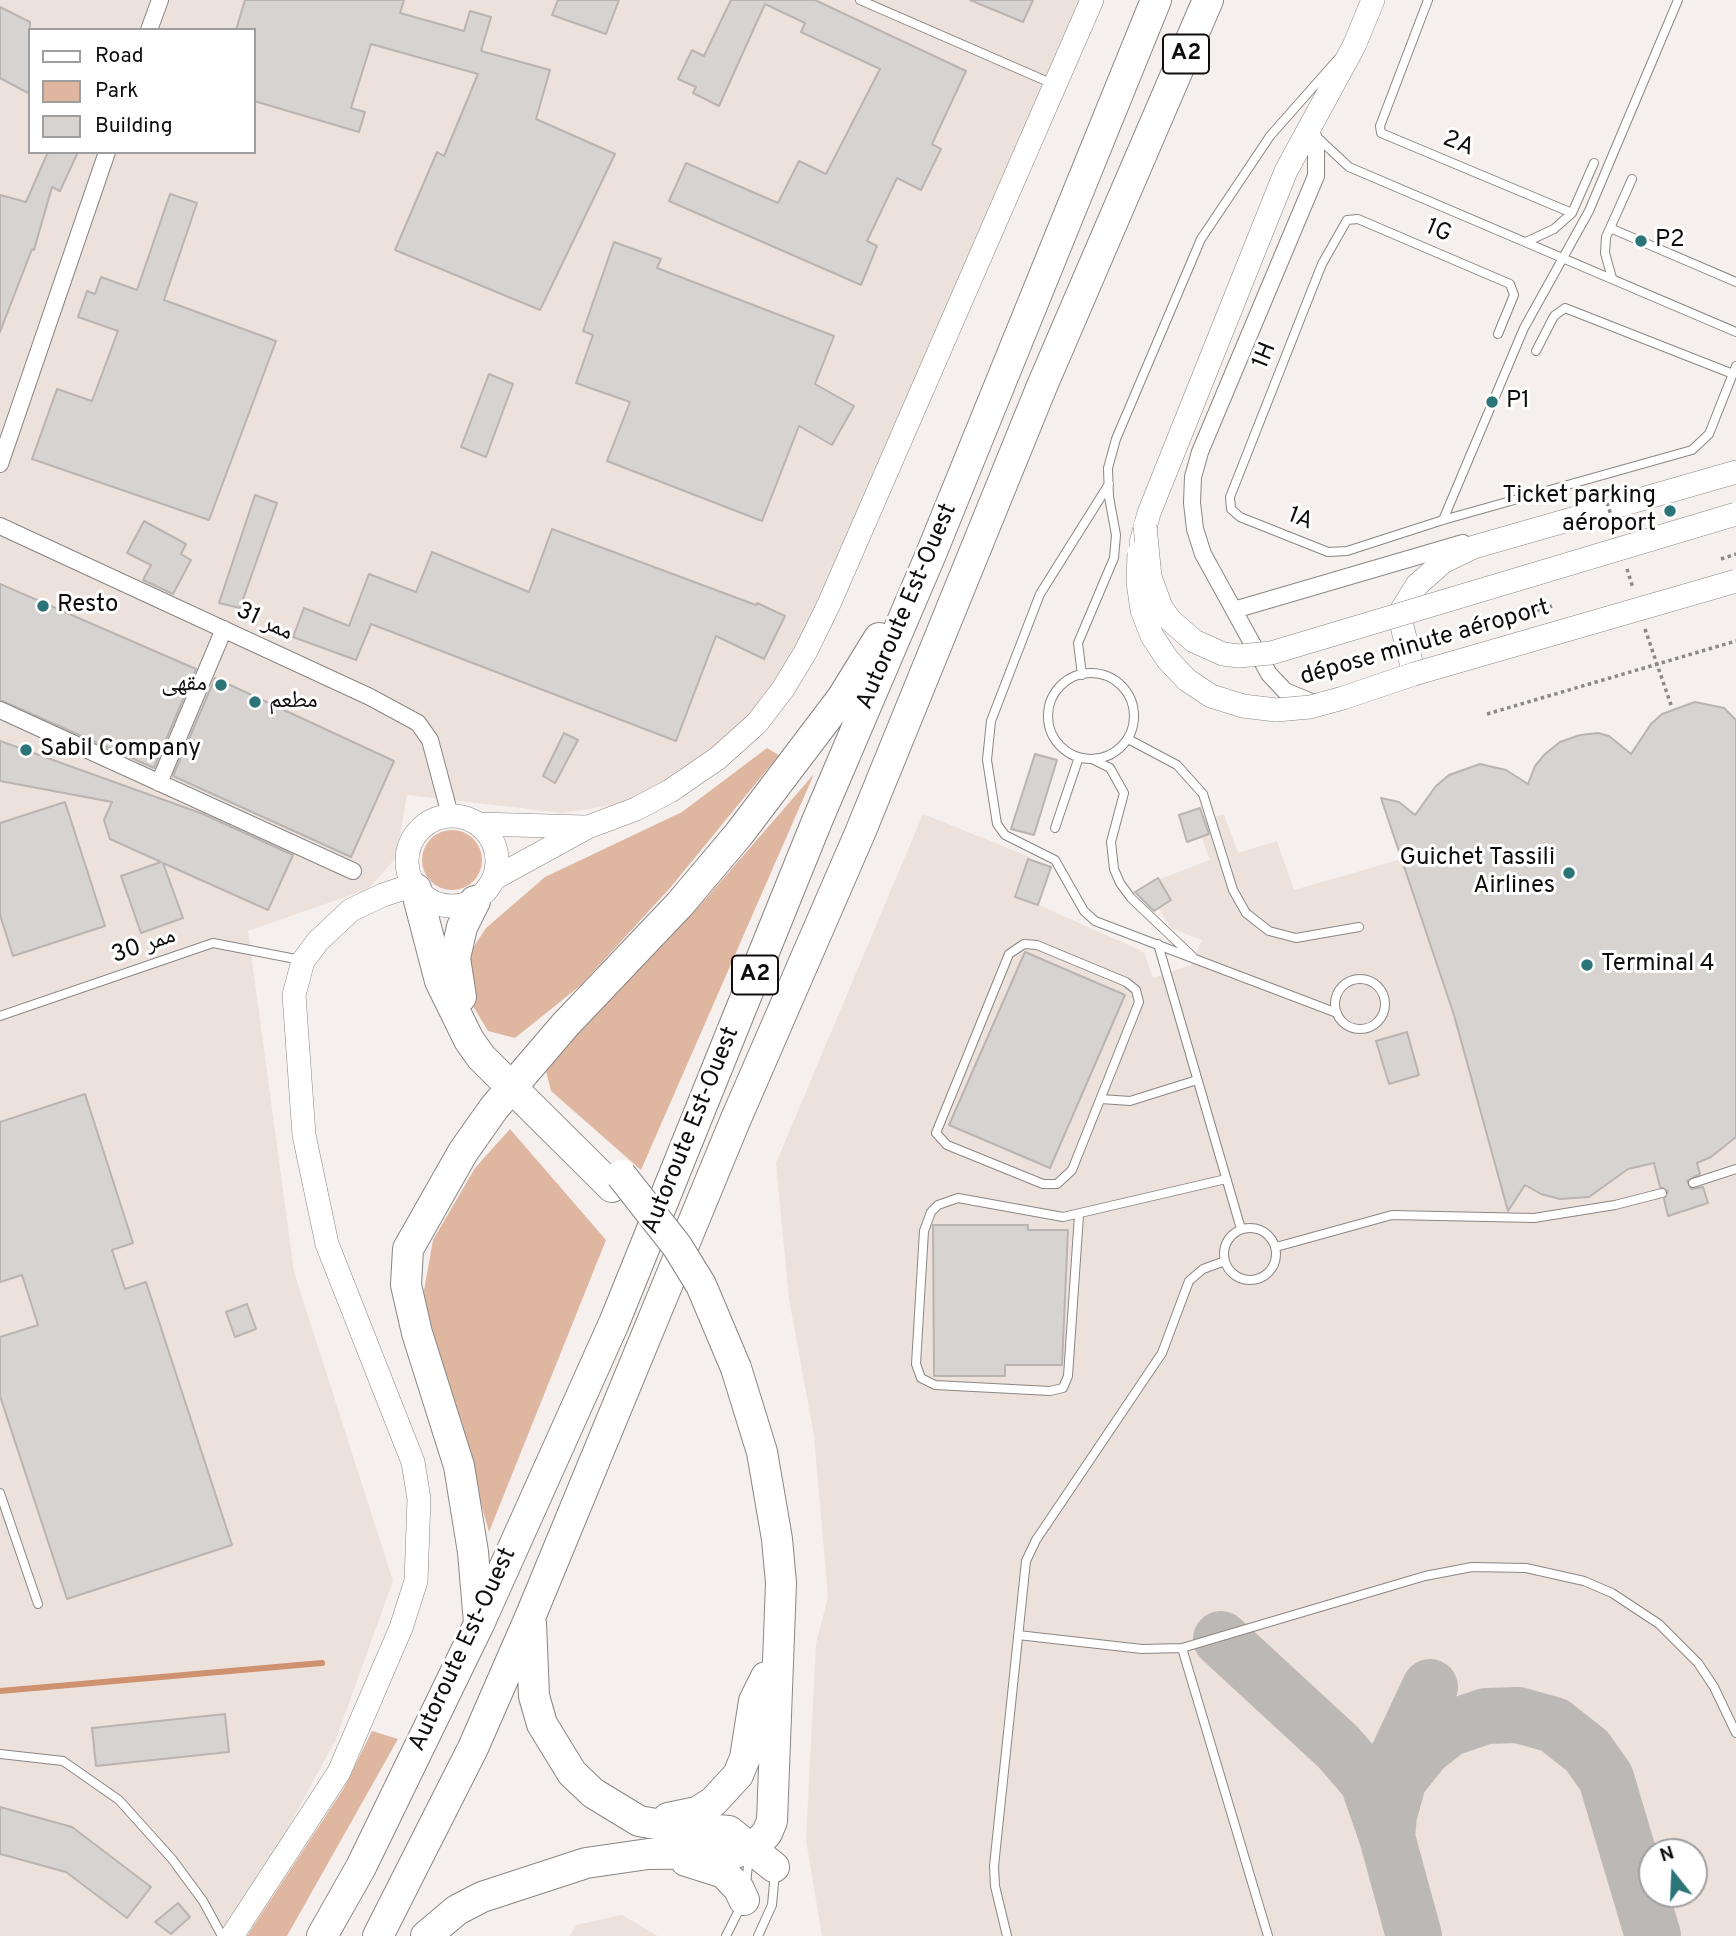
<!DOCTYPE html>
<meta charset="utf-8">
<style>
body{margin:0}
#map{position:relative;width:1736px;height:1936px;overflow:hidden;background:#f5f0ee;font-family:Overpass,sans-serif}
canvas{display:block}
.legend{position:absolute;left:28px;top:28px;width:228px;height:126px;box-sizing:border-box;background:#fefffe;border:2px solid #9e9e9e;margin:0;padding:9px 12px;list-style:none;font-size:21px;color:#0f0d0d}
.legend li{display:flex;align-items:center;gap:14px;height:35px}
.legend b{width:35px;border:2px solid #9e9e9e}
.north{position:absolute;left:1638px;top:1838px;width:70px;height:70px;box-sizing:border-box;background:#fefffe;border:2px solid #9e9e9e;border-radius:50%;rotate:342deg;font-size:19px;font-weight:700;line-height:28px;text-align:center;color:#0f0d0d}
.north::after{content:'';display:block;margin:auto;width:24px;height:32px;background:#2b7579;clip-path:polygon(50% 0,100% 100%,50% 72%,0 100%)}
</style>
<div id="map">
<canvas width="1736" height="1936"></canvas>
<ul class="legend">
<li><b style="height:9px;background:#fff"></b>Road</li>
<li><b style="height:19px;background:#dfb7a1"></b>Park</li>
<li><b style="height:19px;background:#d7d3d0"></b>Building</li>
</ul>
<div class="north">N</div>
</div>
<script>
const ctx = document.querySelector('canvas').getContext('2d');
ctx.lineJoin = 'round';
function fill(path, color) { ctx.fillStyle = color; ctx.fill(path, 'evenodd'); }
const toPath = rows => new Path2D(rows.map(r => 'M' + r).join(''));
function trace(path, color, width, dash) { ctx.strokeStyle = color; ctx.lineWidth = width; ctx.lineCap = dash ? 'butt' : 'round'; ctx.setLineDash(dash || []); ctx.stroke(path); }
function write(font, color, halo, rows, align = 'center') {
  ctx.font = font + ' Overpass,"Noto Naskh Arabic",sans-serif'; ctx.lineWidth = 6; ctx.setLineDash([]); ctx.textBaseline = 'middle'; ctx.strokeStyle = halo; ctx.fillStyle = color; for (const [text, x, y, turn = 0] of rows) {
    ctx.save(); ctx.translate(x, y); ctx.rotate((+turn || 0) * Math.PI / 180); ctx.textAlign = isNaN(turn) ? turn : align; if (halo) ctx.strokeText(text, 0, 0); ctx.fillText(text, 0, 0); ctx.restore();
  }
}
fill(toPath([
 [0,0,1094,0,949,299,815,620,754,714,691,766,631,802,562,813,407,795,396,858,368,889,248,931,294,1272,393,1581,336,1739,248,1902,222,1936,0,1936],
 [30,30,254,30,254,152,30,152],
 [1695,702,1724,708,1736,720,1736,1936,822,1936,806,1840,816,1644,828,1597,814,1436,789,1299,776,1163,923,814,1030,857,1014,894,1144,952,1153,978,1191,965,1202,940,1171,928,1144,885,1210,860,1202,838,1208,835,1203,821,1224,814,1238,853,1277,841,1294,890,1402,859,1381,798,1399,802,1415,817,1421,813,1436,786,1449,775,1480,764,1506,770,1528,784,1535,766,1545,754,1560,742,1580,735,1598,733,1609,736,1631,754,1651,724,1662,714],
 [1652,1852,1694,1852,1694,1894,1652,1894],
 [622,1915,658,1936,570,1936,576,1925]
]), '#ede1db');
fill(toPath([
 [767,748,779,755,670,888,581,985,515,1038,488,1031,470,1001,467,957,486,928,545,877,682,812],
 [814,774,641,1170,551,1091,545,1067,703,902],
 '422 860a30 30 0 1 1 60 0a30 30 0 1 1-60 0Z',
 [510,1129,606,1240,489,1532,423,1296,433,1240,475,1168],
 [372,1731,398,1739,287,1936,247,1936,344,1788]
]), '#dfb7a1');
trace(toPath([
 [0,1691,322,1663]
]), '#ce9271', 6);
trace(toPath([
 [1221,1639,1338,1747,1358,1770,1368,1782,1387,1837,1387,1792,1393,1766,1430,1687],
 [1414,1936,1387,1837,1389,1815,1399,1779,1424,1748,1448,1729,1486,1716,1518,1715,1554,1725,1587,1751,1606,1778,1653,1936]
]), '#bcb8b6', 56);
const building = toPath([
 [245,0,404,0,400,13,464,31,470,11,491,17,481,51,550,70,536,119,615,154,540,310,395,250,437,152,444,156,478,74,371,44,351,108,365,112,359,132,254,101,254,30,236,30,245,0],
 [558,0,619,0,606,34,552,15,558,0],
 [731,0,815,0,966,71,932,144,941,149,921,190,897,178,867,241,877,246,861,285,669,201,686,163,778,203,799,161,826,174,880,69,801,32,805,23,765,4,719,106,693,93,696,87,678,79,692,50,704,56,731,0],
 [970,0,1033,0,1023,22,970,0],
 [0,7,30,22,30,94,0,78,0,7],
 [48,152,78,152,60,191,52,187,34,250,32,249,0,332,0,195,26,202,48,152],
 [170,194,197,203,164,300,276,341,209,520,32,459,57,389,92,401,118,331,78,317,87,291,95,294,101,277,137,290,170,194],
 [614,242,661,259,657,268,834,336,815,384,854,406,832,445,799,426,762,521,607,461,630,402,576,383,593,335,583,331,614,242],
 [489,374,513,384,486,457,461,447,489,374],
 [255,495,277,503,240,608,219,603,255,495],
 [144,521,186,544,181,554,191,560,173,594,143,580,151,565,127,553,144,521],
 [552,529,756,605,757,603,785,616,764,659,716,636,676,741,371,624,356,660,293,637,304,608,349,626,369,574,416,592,432,552,529,592,552,529],
 [0,584,196,669,154,768,0,700,0,584],
 [215,678,394,761,351,857,173,776,215,678],
 [1695,702,1724,708,1736,720,1736,1137,1711,1157,1697,1163,1700,1174,1687,1181,1691,1189,1703,1187,1708,1203,1668,1216,1664,1199,1668,1191,1660,1187,1654,1163,1628,1169,1589,1197,1560,1199,1541,1194,1525,1185,1508,1211,1454,1015,1381,798,1399,802,1415,815,1436,786,1449,775,1480,764,1506,770,1528,784,1535,766,1545,754,1560,742,1580,735,1598,733,1609,736,1631,754,1651,724,1662,714,1695,702],
 [564,733,578,740,555,783,543,776,564,733],
 [0,741,203,814,293,855,268,910,163,863,183,918,141,933,121,876,161,862,110,839,104,820,112,802,0,781,0,741],
 [1035,754,1057,760,1034,835,1011,829,1035,754],
 [65,802,105,926,13,956,0,915,0,823,65,802],
 [1200,808,1209,834,1187,842,1179,815,1200,808],
 [1028,859,1051,867,1038,905,1015,897,1028,859],
 [1158,878,1171,900,1154,911,1135,892,1158,878],
 [1025,952,1125,995,1050,1168,949,1125,1025,952],
 [1407,1032,1419,1075,1389,1084,1376,1041,1407,1032],
 [85,1094,133,1243,112,1250,125,1289,146,1282,232,1545,67,1599,0,1396,0,1337,38,1325,22,1275,0,1282,0,1122,85,1094],
 [933,1225,1028,1225,1028,1230,1068,1230,1062,1365,1005,1365,1005,1376,934,1376,933,1225],
 [247,1304,256,1329,235,1337,226,1312,247,1304],
 [225,1714,229,1752,96,1766,92,1728,225,1714],
 [0,1807,72,1827,151,1887,127,1918,66,1872,0,1854,0,1807],
 [178,1903,190,1917,171,1934,155,1922,178,1903]
]);
fill(building, '#d7d3d0');
trace(building, '#b9b4b2', 2);
const service = toPath([
 [860,0,1053,84],
 [1428,0,1380,126,1381,133,1572,213],
 [1319,139,1349,167,1736,332],
 [1610,228,1736,282],
 [1526,242,1554,229,1572,213,1594,163],
 [1612,278,1605,253,1606,237,1632,179],
 [1498,334,1514,295,1510,284,1358,219,1347,220,1322,264,1230,497,1231,509,1240,517,1328,552,1347,551,1443,520,1692,450,1709,434,1736,366],
 [1536,351,1554,316,1565,308,1733,374],
 [1109,484,1040,594,991,721,987,760,997,824,1005,835,1055,860,1084,911,1095,921,1337,1013],
 [1443,520,1524,328,1589,211,1678,0],
 '1048 716a43 43 0 1 1 86 0a43 43 0 1 1-86 0Z',
 [1082,675,1078,643,1114,558,1116,535,1109,497,1108,468,1116,439,1201,239,1270,136,1338,59],
 [1128,739,1177,765,1203,794,1233,890,1246,913,1269,931,1296,938,1359,927],
 [1094,760,1110,768,1124,793,1111,842,1114,869,1120,883,1131,898,1192,956],
 [1055,828,1079,757],
 [1024,944,1037,945,1126,982,1136,990,1139,1002,1072,1170,1057,1184,1043,1184,947,1145,936,1133,1009,954,1024,944],
 [1158,944,1241,1229],
 '1335 1004a25 25 0 1 1 50 0a25 25 0 1 1-50 0Z',
 [0,1016,213,943,301,960],
 [1101,1099,1130,1101,1197,1080],
 [1693,1183,1736,1169],
 [1079,1215,1068,1376,1063,1388,1050,1391,935,1385,921,1378,916,1364,924,1231,931,1212,938,1205,958,1198,1063,1217,1226,1179],
 '1224 1254a26 26 0 1 1 52 0a26 26 0 1 1-52 0Z',
 [1276,1247,1392,1215,1534,1218,1615,1205,1662,1193],
 [0,1493,38,1604],
 [1018,1635,1142,1649,1182,1648,1425,1576,1472,1567,1526,1568,1584,1581,1612,1593,1659,1624,1698,1663,1714,1687,1736,1733],
 [1182,1648,1268,1936],
 [0,1754,63,1761,119,1800,172,1859,203,1901,222,1936],
 [746,1884,749,1856],
 [726,1936,742,1904],
 [758,1936,772,1905,775,1872],
 [1007,1936,995,1886,994,1866,1026,1561,1036,1540,1162,1353,1189,1281,1203,1269,1225,1261]
]);
const minor = toPath([
 [149,30,160,0],
 [1310,129,1316,144,1316,176,1200,452,1193,477,1192,503,1195,529,1203,554,1269,674,1285,691,1314,703],
 [0,464,107,152],
 [0,526,370,697,418,723,430,740,450,815],
 [1234,610,1463,543],
 [0,710,353,871],
 [159,783,224,629]
]);
const secondary = toPath([
 [1141,543,1149,513,1286,171,1354,46,1373,0],
 [1414,674,1399,614,1417,585,1443,562,1474,547,1736,472],
 '407 861a45 45 0 1 1 90 0a45 45 0 1 1-90 0Z',
 [479,824,585,827],
 [495,878,588,827,636,809,670,791,718,758,757,723,783,689,806,651,829,604,1092,0],
 [232,1936,339,1772,401,1628,416,1581,419,1499,413,1462,327,1244,304,1135,294,995,303,961,318,941,351,910,383,895,413,885]
]);
const motorway = toPath([
 [416,889,440,981,469,1040,481,1057,612,1187],
 [461,997,455,958,462,927,475,901],
 [479,1623,473,1552,459,1466,417,1333,406,1285,408,1249,463,1152,494,1108,565,1025,680,904,739,834,842,698,879,638],
 [531,1623,534,1696,542,1724,572,1773,593,1793,639,1821,667,1826,729,1831,774,1867],
 [668,1818,697,1812,713,1802,738,1775,745,1758,754,1701,766,1677],
 [686,1861,724,1873,739,1889,744,1900],
 [322,1936,361,1867,479,1624,614,1323,817,821,931,554,1156,0],
 [378,1936,473,1748,531,1615,735,1121,860,833,1042,386,1208,0],
 [426,1936,457,1910,482,1897,586,1863,648,1854,735,1853,754,1847,767,1833,772,1821,781,1583,777,1539,762,1452,736,1368]
]);
trace(service, '#8a8684', 10);
trace(minor, '#8a8684', 18);
trace(secondary, '#8a8684', 24);
trace(motorway, '#8a8684', 32);
trace(toPath([
 [1721,559,1736,554],
 [1510,619,1552,606],
 [1487,714,1736,641]
]), '#8d8988', 3.5, [3.5, 3.5]);
trace(service, '#fff', 8);
trace(minor, '#fff', 16);
trace(secondary, '#fff', 23);
trace(motorway, '#fff', 30);
const secondaryBridge = toPath([
 [1145,526,1150,577,1161,607,1170,620,1194,641,1223,654,1239,656,1271,653,1736,514],
 [1139,553,1138,582,1142,610,1152,636,1168,660,1187,680,1211,696,1243,706,1276,710,1310,707,1343,698,1414,674,1736,581]
]);
const motorwayBridge = toPath([
 [621,1175,677,1246,701,1285,736,1368]
]);
trace(secondaryBridge, '#8a8684', 24, []);
trace(motorwayBridge, '#8a8684', 32, []);
trace(toPath([
 [1605,496,1615,528],
 [1627,569,1633,588],
 [1645,629,1672,708]
]), '#8d8988', 3.5, [3.5, 3.5]);
trace(secondaryBridge, '#fff', 23);
trace(motorwayBridge, '#fff', 30);
for (const [x, y, r, color] of [
 [1641,241,7,"#2b7579"],
 [1492,402,7,"#2b7579"],
 [1670,511,7,"#2b7579"],
 [43,606,7,"#2b7579"],
 [221,685,7,"#2b7579"],
 [255,702,7,"#2b7579"],
 [26,750,7,"#2b7579"],
 [1569,873,7,"#2b7579"],
 [1587,965,7,"#2b7579"]
]) { const dot = new Path2D(); dot.arc(x, y, r, 0, 2 * Math.PI); ctx.fillStyle = color; ctx.fill(dot); trace(dot, '#fefffe', 2.5); }
for (const [x, y, w] of [
 [1186,54,46],
 [755,975,46]
]) { const box = new Path2D(); box.roundRect(x - w / 2, y - 19.5, w, 39, 5); ctx.fillStyle = '#fefffe'; ctx.fill(box); trace(box, '#0f0d0d', 2); }
write('bold 23px', '#0f0d0d', null, [
 ["A2",1186,54],
 ["A2",755,975]
]);
write('24px', '#0f0d0d', '#fefffe', [
 ["2A",1458,145,22],
 ["1G",1438,232,23],
 ["1H",1266,356,-68],
 ["1A",1300,520,21],
 ["Autoroute Est-Ouest",908,607,-67],
 ["ممر 31",264,623,25],
 ["dépose minute aéroport",1425,644,-16],
 ["ممر 30",144,947,-19],
 ["Autoroute Est-Ouest",692,1131,-68],
 ["Autoroute Est-Ouest",464,1650,-65]
]);
write('24px', '#0f0d0d', '#fefffe', [
 ["P2",1655,241],
 ["P1",1506,402],
 ["Ticket parking",1656,497,"right"],
 ["aéroport",1656,525,"right"],
 ["Resto",57,606],
 ["مقهى",207,685,"right"],
 ["مطعم",269,702],
 ["Sabil Company",40,750],
 ["Guichet Tassili",1555,859,"right"],
 ["Airlines",1555,887,"right"],
 ["Terminal 4",1601,965]
], 'left');
</script>
